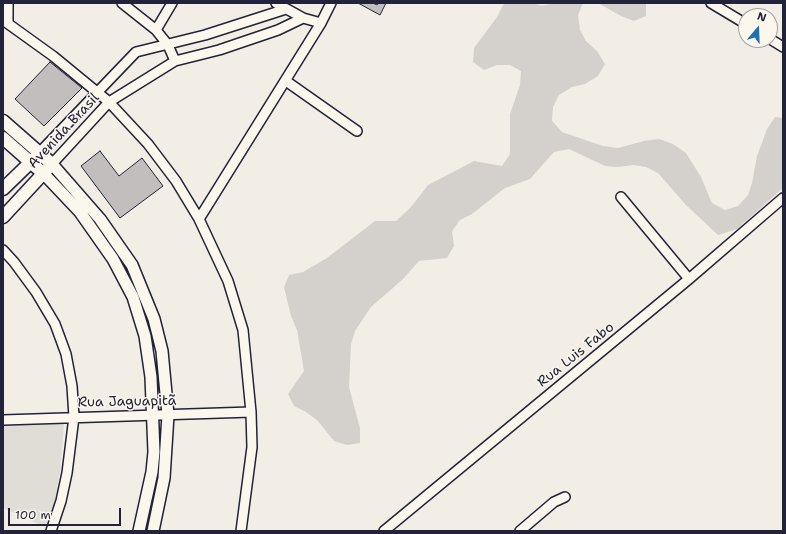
<!DOCTYPE html>
<meta charset="utf-8">
<style>
body{margin:0}
#map{position:relative;width:786px;height:534px;overflow:hidden;background:#f2eee5;font-family:"Shantell Sans",sans-serif}
canvas{display:block}
.frame{position:absolute;inset:0;border:4px solid #22223b;pointer-events:none}
.north{position:absolute;left:738px;top:8px;width:40px;height:40px;box-sizing:border-box;background:#fbf7ec;border:1px solid #a4a2a5;border-radius:50%;rotate:19deg;font-size:11px;font-weight:700;line-height:16px;text-align:center;color:#22223b}
.north::after{content:'';display:block;margin:auto;width:14px;height:18px;background:#1f6fb2;clip-path:polygon(50% 0,100% 100%,50% 72%,0 100%)}
.scale{position:absolute;left:8px;top:508px;width:113px;height:18px;box-sizing:border-box;border:2px solid #22223b;border-top:0;padding-left:5px;font-size:12px;line-height:14px;white-space:nowrap;color:#22223b;-webkit-text-stroke:3px #fbf7ec;paint-order:stroke}
</style>
<div id="map">
<canvas width="786" height="534"></canvas>
<div class="frame"></div>
<div class="north">N</div>
<div class="scale">100 m</div>
</div>
<script>
const ctx = document.querySelector('canvas').getContext('2d');
ctx.lineJoin = 'round';
function fill(path, color) { ctx.fillStyle = color; ctx.fill(path, 'evenodd'); }
const toPath = rows => new Path2D(rows.map(r => 'M' + r).join(''));
function trace(path, color, width, dash) { ctx.strokeStyle = color; ctx.lineWidth = width; ctx.lineCap = dash ? 'butt' : 'round'; ctx.setLineDash(dash || []); ctx.stroke(path); }
function write(font, color, halo, rows, align = 'center') {
  ctx.font = font + ' "Shantell Sans",sans-serif'; ctx.lineWidth = 3; ctx.setLineDash([]); ctx.textBaseline = 'middle'; ctx.strokeStyle = halo; ctx.fillStyle = color; for (const [text, x, y, turn = 0] of rows) {
    ctx.save(); ctx.translate(x, y); ctx.rotate((+turn || 0) * Math.PI / 180); ctx.textAlign = isNaN(turn) ? turn : align; if (halo) ctx.strokeText(text, 0, 0); ctx.fillText(text, 0, 0); ctx.restore();
  }
}
fill(toPath([
 [64,423,60,473,55,500,45,527,3,508,3,426]
]), '#e0dcd6');
fill(toPath([
 [506,3,533,3,542,6,554,3,583,3,578,15,580,30,586,41,597,51,605,64,598,76,585,84,572,87,559,95,553,107,552,121,562,132,603,146,618,148,644,141,659,139,673,144,686,153,701,177,712,203,725,210,738,206,748,195,752,183,757,156,767,129,775,117,783,118,783,188,737,229,718,235,686,205,658,173,646,167,633,165,618,167,605,166,569,149,554,152,530,179,505,188,472,214,460,220,452,231,454,246,447,258,419,261,402,280,371,307,355,331,351,344,349,387,360,428,360,443,347,445,334,441,317,420,306,412,294,406,288,394,304,371,297,330,291,316,284,287,289,275,303,272,327,258,375,221,396,221,411,207,428,185,474,161,502,166,510,154,510,114,520,85,521,71,510,65,497,65,484,70,473,62,474,48,497,17,503,5],
 [598,3,646,3,646,16,634,21,621,16]
]), '#d4d1cc');
const building = toPath([
 [358,3,373,3,377,5,378,3,386,3,380,15,358,3],
 [50,62,82,88,44,126,15,99,50,62],
 [100,151,119,176,142,158,163,186,120,218,81,166,100,151]
]);
fill(building, '#c2bebe');
trace(building, '#22223b', 1);
const minor = toPath([
 [8,3,8,22],
 [122,3,156,30,168,45,175,61],
 [276,3,303,18,321,23],
 [711,3,746,24],
 [3,20,53,56,109,102,148,144,176,181,199,219,228,281,243,330,251,412,252,447,241,531],
 [156,30,172,3],
 [770,39,783,47],
 [286,81,357,131],
 [40,152,136,52,205,35,286,9],
 [52,164,109,102,175,61,219,50,278,30,303,18],
 [621,197,689,279],
 [199,219,321,23,331,3],
 [3,250,14,262,36,292,55,324,66,354,72,386,74,417,67,473,61,501,51,531],
 [3,420,251,412],
 [384,531,689,279,783,198],
 [520,531,554,502,565,497]
]);
const tertiary = toPath([
 [52,164,100,219,132,265,154,319,162,351,168,415,164,478,153,531],
 [44,174,80,212,113,259,133,297,145,336,151,377,154,452,152,472,139,531]
]);
const secondary = toPath([
 [3,121,52,164,3,217],
 [3,138,44,174],
 [3,189,37,156]
]);
trace(minor, '#22223b', 12);
trace(tertiary, '#22223b', 14);
trace(secondary, '#22223b', 15);
trace(minor, '#fbf7ec', 9);
trace(tertiary, '#fbf7ec', 11);
trace(secondary, '#fbf7ec', 12);
write('14px', '#22223b', '#fbf7ec', [
 ["Avenida Brasil",64,131,-47],
 ["Rua Luis Fabo",576,355,-39],
 ["Rua Jaguapitã",127,402,-1]
]);
</script>
